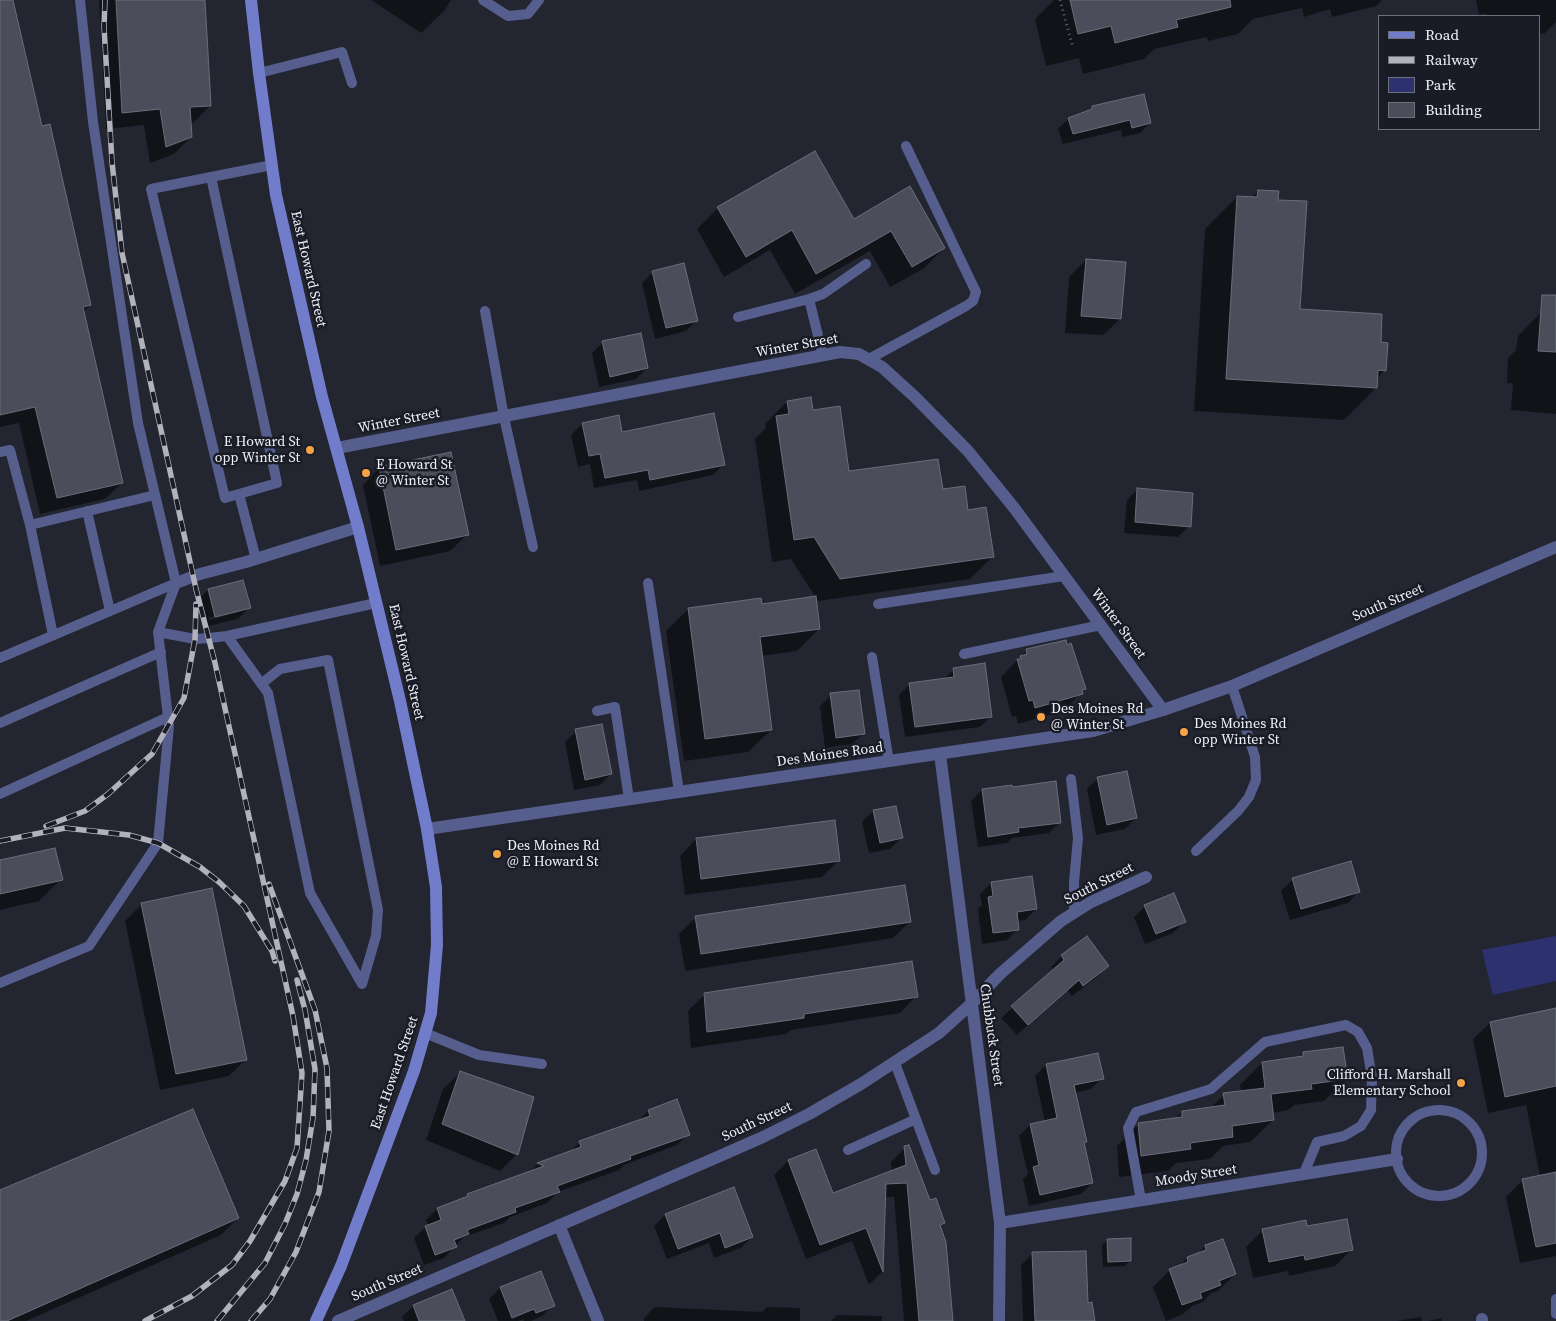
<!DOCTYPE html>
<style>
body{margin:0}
#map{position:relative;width:1556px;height:1321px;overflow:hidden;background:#232530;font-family:"Source Serif 4",serif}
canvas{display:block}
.legend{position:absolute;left:1378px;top:15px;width:162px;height:115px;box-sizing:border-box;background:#191c26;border:1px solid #6f717a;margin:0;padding:6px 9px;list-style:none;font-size:15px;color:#f0f1f9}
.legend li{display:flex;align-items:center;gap:10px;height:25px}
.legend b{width:25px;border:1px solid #6f717a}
</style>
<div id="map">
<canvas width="1556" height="1321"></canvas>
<ul class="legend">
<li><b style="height:6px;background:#717dca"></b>Road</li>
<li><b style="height:6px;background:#b1b2bb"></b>Railway</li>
<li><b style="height:14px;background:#2d326f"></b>Park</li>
<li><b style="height:14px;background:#4b4e5a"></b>Building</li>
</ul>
</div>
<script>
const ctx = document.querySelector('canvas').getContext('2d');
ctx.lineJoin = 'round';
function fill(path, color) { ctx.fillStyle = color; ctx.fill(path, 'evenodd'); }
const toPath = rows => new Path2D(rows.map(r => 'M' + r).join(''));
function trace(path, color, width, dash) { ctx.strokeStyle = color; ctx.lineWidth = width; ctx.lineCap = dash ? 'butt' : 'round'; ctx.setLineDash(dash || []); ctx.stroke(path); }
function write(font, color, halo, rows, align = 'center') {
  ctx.font = font + ' "Source Serif 4",serif'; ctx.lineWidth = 5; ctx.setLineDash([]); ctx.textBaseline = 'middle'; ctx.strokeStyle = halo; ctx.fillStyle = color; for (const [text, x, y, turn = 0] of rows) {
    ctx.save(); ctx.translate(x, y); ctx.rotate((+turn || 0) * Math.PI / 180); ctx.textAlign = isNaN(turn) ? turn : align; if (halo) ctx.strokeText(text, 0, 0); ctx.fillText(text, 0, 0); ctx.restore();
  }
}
fill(toPath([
 [1556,936,1556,981,1493,995,1482,950]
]), '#2d326f');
fill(toPath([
 [0,0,12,0,41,128,90,305,83,312,122,483,105,499,40,514,19,423,0,427],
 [99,0,204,0,210,106,193,123,190,123,191,137,174,154,150,163,144,125,106,129],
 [371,0,451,0,444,11,421,33],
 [1054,0,1382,0,1376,6,1332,17,1330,9,1304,17,1302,8,1253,19,1238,34,1208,41,1207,37,1154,49,1144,59,1083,74,1079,58,1046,66,1035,19],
 [1476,0,1556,0,1556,22,1545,33,1540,34,1540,16,1486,16,1486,13,1479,15],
 [1092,107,1150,123,1140,133,1122,137,1121,130,1063,144,1058,129,1068,119,1088,112],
 [909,188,944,248,923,269,890,287,870,251,795,294,770,250,724,277,697,229,718,208,854,221],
 [1258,191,1277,201,1299,310,1379,344,1385,370,1377,378,1376,388,1344,420,1194,411,1205,229,1237,197,1251,198],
 [1086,260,1120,319,1103,335,1065,333,1069,277],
 [653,272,697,320,686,331,655,339,642,283],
 [1550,303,1556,304,1556,414,1511,410,1513,383,1507,383,1508,358,1516,350,1518,336],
 [603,342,647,368,636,379,599,387,592,353],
 [787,402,812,411,848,473,942,491,967,511,992,557,970,579,818,601,791,559,772,562,755,439,766,428,765,424],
 [582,424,621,434,724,464,713,475,639,491,637,480,594,488,590,464,578,467,571,435],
 [379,468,467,535,450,551,380,566,363,485],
 [1138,489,1189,526,1178,537,1124,533,1127,500],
 [208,590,249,608,238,619,204,627,197,601],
 [238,610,238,612,209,620,209,618],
 [688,609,819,629,797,651,761,656,771,730,748,752,684,761,666,631],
 [1027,650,1084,689,1065,710,1018,724,1016,716,1012,717,1001,677],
 [954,669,991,716,980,727,905,737,899,695,910,684,943,680],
 [831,695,864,733,852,744,825,748,820,706],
 [576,731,611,774,600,785,574,790,565,742],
 [1098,778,1136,818,1125,829,1096,835,1087,789],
 [982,790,1060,822,1049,833,1012,838,1007,843,978,847,971,801],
 [873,811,901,838,890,849,869,853,862,822],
 [696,839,839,860,822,877,685,895,680,856],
 [0,862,61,879,39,901,0,910],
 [1292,880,1359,891,1348,903,1290,920,1281,891],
 [991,883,1036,909,1025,920,1017,921,1018,929,1007,940,982,944,978,909,982,905,980,894],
 [142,904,246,1059,229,1076,160,1090,125,921],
 [1145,906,1184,922,1173,933,1145,944,1134,917],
 [696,917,910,922,893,938,685,971,679,934],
 [1087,937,1108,966,1097,977,1072,996,1067,990,1017,1035,1001,1018,1053,971,1051,967,1062,956],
 [705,994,916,996,900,1013,791,1030,786,1034,691,1048,688,1011],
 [1556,1009,1556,1256,1520,1263,1506,1197,1523,1180,1540,1176,1526,1105,1488,1113,1473,1039,1490,1023],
 [1303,1053,1346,1079,1324,1101,1294,1105,1288,1110,1272,1113,1273,1120,1250,1142,1223,1146,1210,1159,1176,1163,1168,1171,1119,1177,1117,1146,1139,1124,1175,1119,1182,1112,1210,1108,1224,1095,1241,1092,1240,1085,1262,1063,1298,1058],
 [1046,1065,1102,1078,1091,1089,1074,1093,1085,1141,1083,1143,1092,1183,1081,1194,1029,1206,1023,1179,1028,1174,1019,1136,1030,1125,1045,1122,1035,1076],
 [460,1073,517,1154,500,1171,426,1140,443,1089],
 [676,1101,688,1134,677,1145,624,1165,619,1170,558,1192,547,1203,510,1217,504,1223,464,1237,444,1258,424,1265,414,1238,428,1225,426,1220,437,1209,463,1200,468,1195,530,1172,538,1164,569,1153,580,1142,637,1122,648,1111],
 [905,1148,930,1202,944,1222,939,1227,952,1321,904,1321,894,1197,884,1197,882,1272,869,1285,852,1241,806,1259,774,1175,788,1161,833,1195,892,1172,891,1162],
 [733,1188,752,1237,741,1248,714,1258,709,1243,667,1259,654,1226,665,1215],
 [0,1191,238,1218,221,1235,26,1321,0,1321],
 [1306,1228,1352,1249,1335,1266,1289,1276,1288,1271,1253,1278,1246,1247,1263,1230],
 [1107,1240,1130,1261,1125,1266,1103,1267,1102,1245],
 [1223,1240,1235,1274,1218,1291,1211,1293,1203,1302,1192,1306,1183,1314,1166,1321,1153,1287,1170,1270,1179,1267,1187,1258,1197,1255,1205,1246],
 [1032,1254,1094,1321,1023,1321,1021,1265],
 [540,1272,553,1305,542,1316,531,1321,524,1321,523,1319,518,1321,498,1321,489,1299,500,1288],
 [452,1291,463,1321,404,1321,402,1317,413,1306],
 [655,1307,762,1312,767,1307,800,1308,800,1321,644,1321,644,1318],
 [837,1315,882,1316,882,1321,831,1321],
 [1421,1317,1422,1321,1397,1321],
 [1442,1318,1442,1321,1428,1321]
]), '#0007');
const building = toPath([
 [0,0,13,0,42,126,50,124,91,305,83,307,123,483,57,498,35,407,0,415,0,0],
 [116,0,205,0,211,106,190,107,192,137,166,147,160,109,122,113,116,0],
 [1070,0,1230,0,1231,7,1176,20,1178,27,1115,43,1111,26,1078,34,1070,0],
 [1144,94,1151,123,1132,128,1130,120,1073,134,1068,118,1092,109,1092,106,1144,94],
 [815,151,854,219,910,186,945,248,912,267,891,231,816,274,792,230,746,257,717,207,815,151],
 [1258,190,1279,191,1278,200,1307,201,1300,309,1382,314,1381,342,1388,343,1386,371,1378,370,1377,388,1226,379,1237,196,1257,197,1258,190],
 [1086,259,1126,262,1121,319,1081,316,1086,259],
 [684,263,698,321,666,328,652,271,684,263],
 [1542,295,1556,295,1556,352,1538,351,1542,295],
 [641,333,648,368,610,377,602,341,641,333],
 [811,397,813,410,840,406,849,471,938,459,943,489,965,486,968,510,986,507,994,557,840,579,814,537,794,540,776,416,789,414,787,401,811,397],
 [714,413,725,465,650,480,648,470,605,478,600,454,589,456,582,423,619,415,622,432,714,413],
 [451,452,469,535,396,550,379,467,451,452],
 [1137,488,1193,493,1191,527,1135,522,1137,488],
 [243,580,251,608,215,617,208,589,243,580],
 [816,596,820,629,760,637,772,730,705,739,688,608,761,598,762,604,816,596],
 [1066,640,1067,645,1071,643,1086,689,1082,690,1083,694,1035,708,1033,700,1029,701,1017,659,1021,659,1020,656,1027,654,1026,649,1066,640],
 [985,663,992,717,915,727,909,683,954,677,953,668,985,663],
 [859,690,865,734,836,738,830,693,859,690],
 [602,724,612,774,585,780,575,729,602,724],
 [1127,771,1137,818,1107,825,1097,777,1127,771],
 [1056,781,1061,823,1018,828,1019,832,988,837,982,789,1012,785,1013,787,1056,781],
 [896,806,903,838,880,843,873,810,896,806],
 [835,820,840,861,701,879,696,838,835,820],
 [55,848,63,880,0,894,0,860,55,848],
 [1351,861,1360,892,1301,909,1292,878,1351,861],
 [1032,876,1037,909,1017,912,1019,930,993,933,988,897,993,896,991,882,1032,876],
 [905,885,911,922,701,954,695,916,905,885],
 [212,888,247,1060,176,1074,141,903,212,888],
 [1174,893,1186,922,1156,934,1144,905,1174,893],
 [1087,936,1109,966,1083,986,1079,980,1028,1025,1011,1006,1064,960,1061,955,1087,936],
 [912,961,918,997,804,1014,804,1018,707,1032,704,993,912,961],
 [1556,1008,1556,1086,1505,1097,1490,1022,1556,1008],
 [1343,1047,1348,1079,1311,1084,1312,1089,1271,1094,1274,1120,1232,1126,1233,1137,1190,1143,1191,1149,1141,1156,1138,1123,1182,1117,1182,1111,1225,1105,1223,1093,1265,1088,1262,1062,1303,1056,1303,1052,1343,1047],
 [1098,1053,1104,1079,1074,1085,1087,1142,1084,1142,1093,1183,1040,1195,1033,1167,1039,1165,1030,1124,1057,1118,1046,1064,1098,1053],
 [460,1071,534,1097,518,1155,442,1124,460,1071],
 [677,1099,690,1135,630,1156,631,1159,557,1186,560,1192,515,1208,516,1212,467,1230,469,1234,454,1240,457,1247,435,1255,425,1226,441,1220,437,1208,468,1196,467,1194,544,1166,537,1163,581,1147,579,1141,650,1116,648,1110,677,1099],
 [193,1109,239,1218,7,1321,0,1321,0,1190,193,1109],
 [909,1145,930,1200,936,1198,945,1223,940,1225,946,1242,953,1321,919,1321,907,1183,886,1184,883,1272,866,1228,820,1245,788,1160,816,1149,833,1193,906,1165,904,1146,909,1145],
 [1556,1172,1556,1243,1536,1247,1522,1179,1556,1172],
 [734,1187,753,1237,725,1248,720,1233,678,1249,665,1214,734,1187],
 [1347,1219,1353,1250,1305,1260,1304,1255,1269,1262,1262,1229,1306,1220,1307,1226,1347,1219],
 [1131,1238,1131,1261,1108,1262,1107,1239,1131,1238],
 [1223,1239,1236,1274,1219,1281,1221,1285,1200,1293,1202,1298,1182,1305,1169,1269,1188,1262,1187,1257,1206,1250,1205,1245,1223,1239],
 [1086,1251,1088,1303,1092,1302,1095,1321,1035,1321,1032,1252,1086,1251],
 [541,1271,555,1306,536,1313,534,1309,512,1318,500,1287,541,1271],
 [452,1289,465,1321,419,1321,413,1305,452,1289]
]);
fill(building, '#4b4e5a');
trace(building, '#6a6d7a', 1);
trace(toPath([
 [1060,0,1073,48]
]), '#62636d', 3, [1, 4]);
trace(toPath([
 [483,0,508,16,528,14,539,0],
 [259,73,342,52,352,83],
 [211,177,277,483,225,498,151,189,211,177,272,165],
 [809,299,823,356],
 [485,311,504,417,533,547],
 [738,317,809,299,823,294,866,264],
 [869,359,966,306,973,301,976,292,906,146],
 [0,452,10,450,30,525,155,495],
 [239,494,256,559],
 [87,511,110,611],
 [30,525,53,635],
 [648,583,679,792],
 [878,604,1064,576],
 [158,632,195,639,209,638,227,636,376,603],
 [227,636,268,693,310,893,362,984,376,936,378,910,328,660,280,669,261,684],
 [964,654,1101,625],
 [872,657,889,762],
 [0,658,176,583],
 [597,711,615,707,629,799],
 [0,723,161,652],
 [1071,779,1078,838,1074,882,1074,913],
 [0,794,168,717],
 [1196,851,1238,811,1249,797,1256,780,1255,757,1232,686],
 [0,983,89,946,158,843,169,726,158,632,176,583,138,423,93,122,80,0],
 [425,1033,479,1055,542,1064],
 [895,1063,935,1170],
 '1396 1153a43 43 0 1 1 86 0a43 43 0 1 1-86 0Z',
 [848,1150,916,1119],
 [1141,1200,1128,1128,1136,1112,1211,1089,1265,1042,1346,1025,1358,1032,1367,1048,1372,1078,1371,1110,1361,1126,1344,1136,1317,1142,1304,1173],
 [1556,1299,1556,1314]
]), '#565e8e', 10);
trace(toPath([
 [337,448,840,352,859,354,882,367,915,397,968,451,1015,509,1163,710],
 [176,583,200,574,246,562,358,527],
 [940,754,997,1200,1000,1223,999,1321],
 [1000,1223,1397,1159],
 [559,1225,598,1321],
 [1482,1319,1482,1321],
 [338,1321,713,1159,763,1137,809,1114,861,1084,939,1033,971,1004,1000,974,1061,921,1091,902,1146,877]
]), '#565e8e', 12);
trace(toPath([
 [427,829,1093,731,1163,710,1232,686,1556,547]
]), '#565e8e', 12);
trace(toPath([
 [251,0,259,73,276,195,322,397,358,527,400,701,427,829,436,887,437,945,431,1013,414,1071,341,1266,316,1321]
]), '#717dca', 12);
const rail = toPath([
 [105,0,104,27,112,162,122,253,196,589,215,663,293,1016,302,1073,297,1148,285,1181,250,1241,232,1265,192,1296,145,1321],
 [46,826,85,811,108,794,152,754,184,698,195,639,196,604],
 [0,841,65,828,129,835,158,843,200,867,219,882,244,906,272,951,275,961],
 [217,1321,265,1263,285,1224,297,1194,306,1160,313,1118,315,1069,305,1010,297,980],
 [251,1321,270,1299,296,1252,319,1192,329,1131,327,1068,315,1010,269,884]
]);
trace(rail, '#b1b2bb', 5.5);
trace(rail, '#191c26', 4, [11]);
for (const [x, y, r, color] of [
 [310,450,5,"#f5a345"],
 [366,473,5,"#f5a345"],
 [1041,717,5,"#f5a345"],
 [1184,732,5,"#f5a345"],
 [497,854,5,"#f5a345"],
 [1461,1083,5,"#f5a345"]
]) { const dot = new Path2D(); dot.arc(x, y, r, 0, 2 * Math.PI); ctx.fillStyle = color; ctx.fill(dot); trace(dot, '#191c26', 2); }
write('14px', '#f0f1f9', '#191c26', [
 ["East Howard Street",308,269,77],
 ["Winter Street",797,346,-10],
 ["Winter Street",399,421,-11],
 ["South Street",1388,603,-23],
 ["Winter Street",1118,624,54],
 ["East Howard Street",406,662,77],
 ["Des Moines Road",830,755,-8],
 ["South Street",1099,884,-27],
 ["Chubbuck Street",991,1035,82],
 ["East Howard Street",395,1073,-71],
 ["South Street",757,1122,-25],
 ["Moody Street",1196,1176,-9],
 ["South Street",387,1283,-23]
]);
write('14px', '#f0f1f9', '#191c26', [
 ["E Howard St",300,442,"right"],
 ["opp Winter St",300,458,"right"],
 ["E Howard St",376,465],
 ["@ Winter St",376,481],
 ["Des Moines Rd",1051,709],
 ["@ Winter St",1051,725],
 ["Des Moines Rd",1194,724],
 ["opp Winter St",1194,740],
 ["Des Moines Rd",507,846],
 ["@ E Howard St",507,862],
 ["Clifford H. Marshall",1451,1075,"right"],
 ["Elementary School",1451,1091,"right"]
], 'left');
</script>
